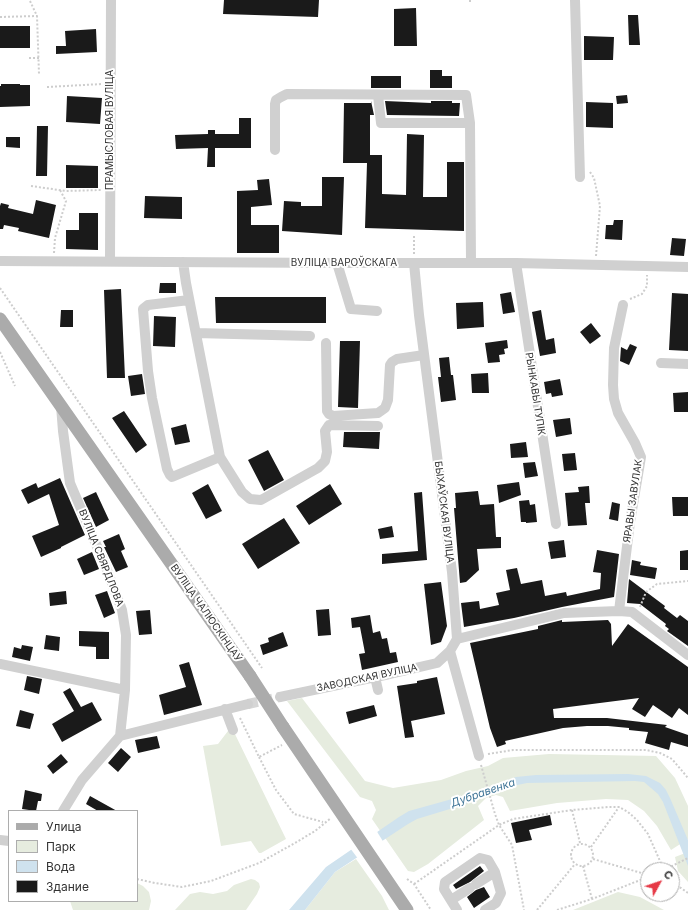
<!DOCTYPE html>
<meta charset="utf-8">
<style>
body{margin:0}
#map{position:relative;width:688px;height:910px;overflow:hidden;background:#fff;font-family:Inter,sans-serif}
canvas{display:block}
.legend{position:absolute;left:8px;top:810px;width:130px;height:92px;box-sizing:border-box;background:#fff;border:1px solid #adadad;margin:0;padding:5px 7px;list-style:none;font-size:12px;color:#333}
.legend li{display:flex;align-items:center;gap:8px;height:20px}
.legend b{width:20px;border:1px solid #adadad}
.north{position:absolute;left:640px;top:862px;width:40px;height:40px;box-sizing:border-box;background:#fff;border:1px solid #adadad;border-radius:50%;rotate:50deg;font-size:11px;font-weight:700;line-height:16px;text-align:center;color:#333}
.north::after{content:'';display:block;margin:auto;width:14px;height:18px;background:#e63946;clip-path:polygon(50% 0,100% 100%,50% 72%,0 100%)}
</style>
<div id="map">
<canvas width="688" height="910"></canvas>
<ul class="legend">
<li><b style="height:5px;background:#ababab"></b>Улица</li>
<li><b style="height:11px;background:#e6ecdf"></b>Парк</li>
<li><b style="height:11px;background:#cfe2ee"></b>Вода</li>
<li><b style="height:11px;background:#1a1a1a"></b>Здание</li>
</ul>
<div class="north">С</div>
</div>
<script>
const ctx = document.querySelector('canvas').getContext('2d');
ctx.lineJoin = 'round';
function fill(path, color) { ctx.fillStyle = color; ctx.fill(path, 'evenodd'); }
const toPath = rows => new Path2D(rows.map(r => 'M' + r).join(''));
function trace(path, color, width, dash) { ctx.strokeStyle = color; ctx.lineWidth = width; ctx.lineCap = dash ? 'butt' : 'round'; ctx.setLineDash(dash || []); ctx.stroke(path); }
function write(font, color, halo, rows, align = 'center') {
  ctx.font = font + ' Inter,sans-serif'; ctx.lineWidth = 4; ctx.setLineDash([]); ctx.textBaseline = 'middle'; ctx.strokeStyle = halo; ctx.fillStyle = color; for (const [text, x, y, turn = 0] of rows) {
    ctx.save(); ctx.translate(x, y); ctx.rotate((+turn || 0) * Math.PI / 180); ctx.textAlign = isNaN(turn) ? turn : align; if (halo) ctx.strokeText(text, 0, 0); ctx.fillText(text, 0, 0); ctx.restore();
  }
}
fill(toPath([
 [302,698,365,781,393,788,441,780,466,771,488,766,503,758,549,754,656,756,675,778,688,806,688,839,671,850,657,826,644,811,628,800,606,799,557,803,510,811,503,797,496,795,486,798,478,806,484,820,428,864,414,872,408,871,372,819,376,810,372,801,360,797,287,701],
 [233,730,286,839,261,853,259,853,251,841,221,846,203,746,218,744,228,731],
 [688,852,688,882,678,871,675,857],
 [356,859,382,896,389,910,305,910,335,872],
 [251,879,255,880,259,883,260,887,257,894,246,910,175,910,190,894,200,892,213,894,227,891,234,885],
 [137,883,143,886,149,892,151,901,149,910,73,910,70,901,137,901],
 [618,892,640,897,664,910,573,910]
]), '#e6ecdf');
fill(toPath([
 [628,774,646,776,660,783,666,790,670,798,688,840,688,866,663,802,658,794,644,782,635,781,527,783,503,788,463,805,417,819,408,824,335,872,305,910,289,910,326,867,399,817,409,811,470,794,516,777,536,775]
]), '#cfe2ee');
fill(toPath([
 [376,830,384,843,359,860,350,848]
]), '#fff');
fill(toPath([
 [224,0,319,0,318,17,223,14],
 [416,8,417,46,394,46,394,9],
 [628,15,638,15,640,45,629,45],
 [0,26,30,26,30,48,0,48],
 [96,29,97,52,56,54,56,46,66,46,65,31],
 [584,36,614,37,613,60,584,60],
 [430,70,442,70,442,76,452,76,452,88,430,88],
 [371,76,401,76,401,88,371,88],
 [1,84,20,84,20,85,30,85,30,106,0,107,0,86,1,86],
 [627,95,628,103,617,104,616,96],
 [67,96,102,98,100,124,66,122],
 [371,101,374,115,370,115,370,155,382,155,382,194,406,195,407,134,424,135,423,197,447,197,447,162,464,162,464,231,365,228,367,163,343,163,344,103,371,103],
 [385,101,431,103,431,101,452,101,452,103,460,103,459,116,387,115],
 [586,102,613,103,613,128,586,127],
 [239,118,251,118,251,148,215,148,215,167,207,167,208,148,176,149,175,135,208,134,208,130,215,130,215,134,239,134],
 [37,126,48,126,47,176,36,176],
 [6,137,20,137,20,148,6,147],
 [66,165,98,166,98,188,66,188],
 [322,177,344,177,342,235,282,231,284,201,301,202,301,206,322,206],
 [269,179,272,205,251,207,251,225,279,225,279,253,237,253,237,191,258,190,257,180],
 [145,196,182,197,182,219,144,218],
 [36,200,56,205,49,238,18,231,19,228,4,225,3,229,0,229,0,206,1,203,9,205,8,208,33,214],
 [79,213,98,213,98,250,66,249,66,230,79,230],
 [614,220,623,220,622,240,605,239,606,225,613,225],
 [672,238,686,239,684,256,670,255],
 [160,283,176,283,176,293,159,293],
 [121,289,125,378,107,378,104,290],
 [511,292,515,312,503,314,500,294],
 [672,293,688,294,688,351,669,350],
 [215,297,326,297,326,323,216,323],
 [483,302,484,327,457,329,456,303],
 [61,310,73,310,73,327,60,327],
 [541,310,546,340,554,338,556,353,540,356,532,312],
 [154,316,176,317,175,347,153,346],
 [591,323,601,336,590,344,580,332],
 [507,340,508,348,504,349,505,354,499,355,500,362,488,363,485,343],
 [340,341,360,341,358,408,338,407],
 [630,344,637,347,629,365,620,361,621,347,627,350],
 [449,357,451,375,453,375,456,400,441,402,438,377,441,377,439,358],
 [488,373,489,393,472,393,471,374],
 [142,374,145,394,131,396,128,376],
 [560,379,563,395,552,397,551,393,546,394,544,382],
 [688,392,688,412,674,412,673,393],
 [124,411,147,445,136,453,112,418],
 [570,418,572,434,556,437,553,420],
 [186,424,190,442,175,445,171,428],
 [344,432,380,432,379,449,343,447],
 [526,442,528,457,511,458,510,444],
 [268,450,284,480,264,491,248,460],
 [575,453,577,470,564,471,562,454],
 [535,462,538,476,525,478,523,463],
 [60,478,85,535,61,547,61,548,41,557,32,536,59,525,49,494,28,504,21,490,36,483,38,488],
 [519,482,521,495,499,503,497,485],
 [208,484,222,511,206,519,192,493],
 [330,484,342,504,309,525,296,506],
 [589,486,590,503,585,503,587,525,568,526,565,493,579,492,578,487],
 [478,491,480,505,494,504,496,537,501,537,501,548,477,549,479,570,466,582,460,583,454,508,456,508,455,493],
 [96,492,109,520,96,527,83,498],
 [422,492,427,560,382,564,382,554,418,551,414,493],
 [672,497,688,497,688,516,673,516],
 [529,500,530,505,535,504,537,522,526,523,526,522,521,522,519,501],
 [612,502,620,504,618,521,609,519],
 [284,518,300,543,258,569,242,544],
 [392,526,394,537,380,539,378,529],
 [119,534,125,549,121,551,128,567,116,572,104,547,106,547,103,541],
 [564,540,566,557,551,559,548,542],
 [597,550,619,554,614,597,562,607,514,618,464,627,461,603,479,601,480,609,499,605,496,593,510,590,506,570,517,568,521,584,542,580,545,596,566,592,567,596,600,589,601,573,593,572],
 [688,550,688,570,680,570,680,551],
 [92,552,99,569,84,575,77,559],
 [632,560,641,562,640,565,657,568,655,579,630,575],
 [629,579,665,606,664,608,677,618,680,615,688,621,688,646,667,631,669,629,665,626,666,624,640,604,627,603],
 [441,582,447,626,441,642,431,645,424,584],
 [66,591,67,604,50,606,49,593],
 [107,591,115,613,104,618,95,595],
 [329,609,331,635,318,636,316,610],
 [150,610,152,634,139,635,136,611],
 [370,615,373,633,380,631,382,639,387,638,390,653,396,652,398,662,362,670,359,654,365,653,360,627,352,628,351,618],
 [562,620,562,622,608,620,611,624,612,646,628,624,688,667,688,715,679,708,672,718,653,705,645,717,632,709,639,698,553,709,554,718,607,718,667,725,665,727,688,735,688,747,671,742,669,750,645,743,648,732,629,730,629,728,608,726,587,726,563,728,505,741,506,744,497,747,490,728,470,643,538,629,538,626],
 [79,631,109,632,109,659,96,659,96,647,79,646],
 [283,632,288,646,263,655,260,645,269,642,268,638],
 [46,635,60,637,59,651,44,649],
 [22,645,33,647,30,661,12,657,14,647,21,649],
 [189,662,202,705,164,715,159,695,186,687,179,665],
 [27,676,42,679,39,694,24,690],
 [437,677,445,714,411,721,414,737,405,738,397,686,417,683,417,681],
 [70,688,81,707,92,702,102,720,62,742,52,724,74,711,63,692],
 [374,705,377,716,349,724,346,712],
 [20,710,34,714,30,729,16,726],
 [157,736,160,748,138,753,135,740],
 [121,748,131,757,118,772,108,763],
 [61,754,68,762,53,774,47,766],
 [25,790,42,794,41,801,38,801,36,811,22,809],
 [90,796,117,811,98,811,86,804],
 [550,815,552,825,529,830,532,840,516,843,511,823],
 [480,866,484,871,470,882,456,889,453,885],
 [484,887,490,897,474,908,467,897,476,890]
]), '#1a1a1a');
trace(toPath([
 [248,704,280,697]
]), '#d6d6d6', 10, [10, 5]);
trace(toPath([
 [470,0,470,4],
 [30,1,37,16,39,74],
 [0,17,37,16],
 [29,58,39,58],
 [47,87,102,84],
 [590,172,594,178,600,206,596,256],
 [31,186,66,191,101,190],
 [54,253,55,238,66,201,60,190],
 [414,254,414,235],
 [0,288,262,668],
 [630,299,642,294,647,286,647,275],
 [0,352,15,386],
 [640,607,646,592,657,584,688,581],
 [240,718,259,757,282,745],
 [488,754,513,750,646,750,660,753,672,759,688,778],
 [259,757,276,790,294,814,323,822],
 [481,765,495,814,499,825,512,845,524,910],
 [572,810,580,843],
 '571 855a11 11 0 1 1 22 0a11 11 0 1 1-22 0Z',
 [591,847,619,807],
 [593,859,645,874,648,878],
 [583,866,592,899],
 [664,870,688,858],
 [672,878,680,887],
 [137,879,155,883,182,887,211,881,259,863,295,843,315,831,331,818],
 [407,879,414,884,431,910],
 [414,884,499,825,513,819,572,810,609,807,619,807,628,812,637,820,648,834,664,870],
 [672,885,681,888,688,893],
 [537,910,575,864],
 [557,910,592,899,648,877]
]), '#cdcdcd', 2, [2, 2]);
trace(toPath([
 [575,0,580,177],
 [378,95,381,123,470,123],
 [275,150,275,104,276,100,281,97,287,94,466,95,470,123,471,263],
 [0,261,337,263,516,263,688,267],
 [110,261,111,0],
 [183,262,186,283,220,457,242,492,250,499,261,500,318,468,325,461,327,452,325,431,329,425,378,426],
 [337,263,351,309,377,311],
 [516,263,556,524],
 [189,300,148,305,143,309,148,371,152,398,167,469,170,475,172,477,220,457],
 [196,333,310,336],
 [326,343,327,411,329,414,333,416,378,413,385,408,388,400,390,365,392,362,397,359,424,355],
 [661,363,688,364],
 [61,406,63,431,70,483,107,570,122,610,126,635,125,690,120,736],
 [619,611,630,522,641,457,635,443,618,413,614,399,613,385,614,348,623,305],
 [457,639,564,613,619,611,632,612,688,655],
 [450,651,479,756],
 [0,664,125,690],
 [375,677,378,690],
 [280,697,385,675,437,663,450,651,457,639,452,572,419,315,414,263],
 [225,709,233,730],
 [120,736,248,704],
 [63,811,82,780,120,736],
 [0,840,9,841],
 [476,884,495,872,501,893,496,903,485,910],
 [451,900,470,888],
 [457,910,444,889,445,882,480,858,488,860,495,872]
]), '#d0d0d0', 10);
trace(toPath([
 [0,319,250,676],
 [283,727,407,910]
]), '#ababab', 13);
trace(toPath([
 [250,676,283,727]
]), '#ababab', 13);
write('10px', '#333', '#fff', [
 ["ПРАМЫСЛОВАЯ ВУЛІЦА",110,130,-90],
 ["ВУЛІЦА ВАРОЎСКАГА",344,263],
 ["РЫНКАВЫ ТУПІК",535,394,81],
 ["ЯРАВЫ ЗАВУЛАК",633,501,-82],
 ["БЫХАЎСКАЯ ВУЛІЦА",444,512,83],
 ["ВУЛІЦА СВЯРДЛОВА",101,558,68],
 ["ВУЛІЦА ЧАЛЮСКІНЦАЎ",206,613,55],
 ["ЗАВОДСКАЯ ВУЛІЦА",367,678,-12]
]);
write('italic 11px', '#3f7597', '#fff', [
 ["Дубравенка",483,793,-19]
]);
</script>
